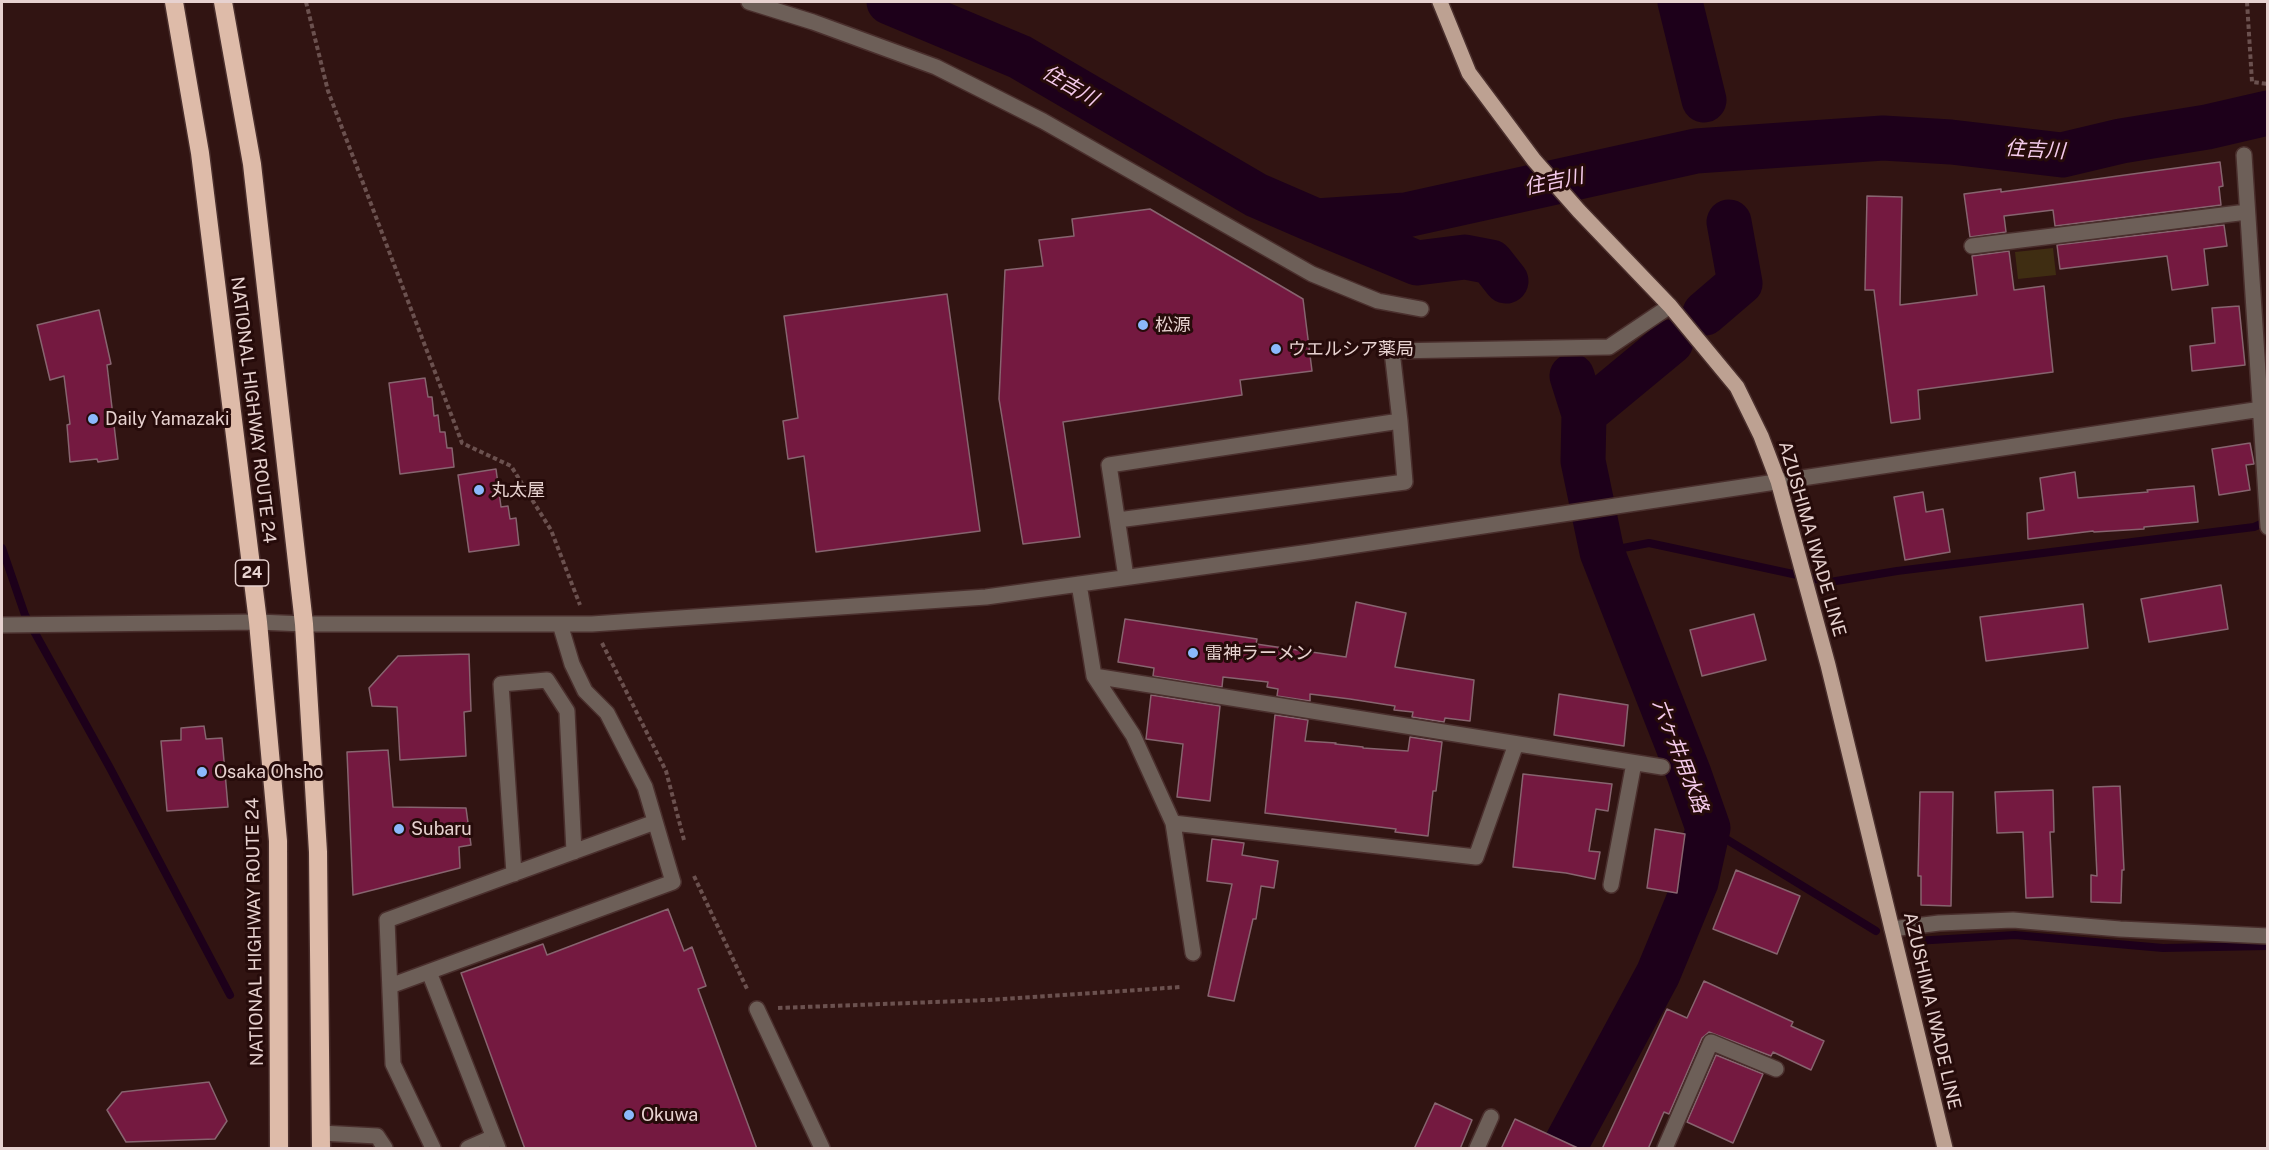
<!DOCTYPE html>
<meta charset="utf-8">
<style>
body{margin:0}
#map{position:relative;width:2269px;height:1150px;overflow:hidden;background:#311412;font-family:"Public Sans",sans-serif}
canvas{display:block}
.frame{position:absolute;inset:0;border:3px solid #e7d2d0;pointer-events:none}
</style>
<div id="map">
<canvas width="2269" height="1150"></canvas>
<div class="frame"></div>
</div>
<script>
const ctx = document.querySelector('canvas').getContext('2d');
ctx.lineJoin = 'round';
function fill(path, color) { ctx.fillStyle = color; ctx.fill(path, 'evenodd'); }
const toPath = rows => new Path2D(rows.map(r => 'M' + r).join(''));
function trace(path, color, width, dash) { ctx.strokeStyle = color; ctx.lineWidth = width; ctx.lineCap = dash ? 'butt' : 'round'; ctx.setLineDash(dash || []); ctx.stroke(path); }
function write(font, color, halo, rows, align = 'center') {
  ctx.font = font + ' "Public Sans","Noto Sans JP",sans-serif'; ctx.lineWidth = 6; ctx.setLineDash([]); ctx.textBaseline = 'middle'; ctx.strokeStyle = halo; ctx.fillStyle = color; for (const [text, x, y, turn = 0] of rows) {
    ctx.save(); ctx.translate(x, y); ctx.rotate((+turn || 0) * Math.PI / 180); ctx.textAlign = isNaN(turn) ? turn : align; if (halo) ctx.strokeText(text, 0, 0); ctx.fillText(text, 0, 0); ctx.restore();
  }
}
fill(toPath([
 [2053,248,2056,275,2018,279,2015,252]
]), '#3f2d12');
trace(toPath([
 [2,548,25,615,110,768,230,995],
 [1602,552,1649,543,1830,582,1897,571,2254,527,2268,521],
 [1708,828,1876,931],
 [1915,941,2015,935,2163,948,2268,946]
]), '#1d001a', 8);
trace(toPath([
 [889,2,1020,57,1256,195,1316,221,1406,215,1696,151,1883,138,1951,142,2062,155,2121,141,2207,127,2268,113],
 [1680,2,1704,100],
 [1323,224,1417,263,1465,257,1491,262,1506,281],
 [1705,313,1740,283,1729,222],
 [1572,376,1584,414],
 [1564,1148,1658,974,1696,882,1708,828,1689,774,1602,552,1583,461,1584,414,1671,342]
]), '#1d001a', 45);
const building = toPath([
 [2220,162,2223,186,2219,187,2221,205,2055,226,2053,210,2004,216,2006,232,1970,237,1964,194,2001,189,2001,192,2220,162],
 [1867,196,1902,197,1900,305,1977,295,1972,256,2009,251,2014,290,2044,286,2053,372,1918,390,1920,419,1891,423,1874,290,1865,290,1867,196],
 [1150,209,1303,299,1312,371,1240,380,1242,395,1063,422,1080,537,1023,544,999,399,1005,270,1043,266,1039,240,1074,236,1072,219,1150,209],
 [2224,225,2227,246,2204,249,2208,285,2172,290,2167,256,2060,269,2057,245,2224,225],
 [947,294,980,531,816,552,804,456,788,459,783,421,798,418,784,316,947,294],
 [2239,306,2245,365,2192,371,2190,346,2215,343,2212,308,2239,306],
 [99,310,111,364,107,365,118,459,98,462,97,459,70,462,67,425,70,424,64,376,50,380,37,325,99,310],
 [425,378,428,397,432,397,434,416,438,415,440,432,445,432,447,448,452,448,454,467,400,474,389,383,425,378],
 [2250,443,2254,464,2246,465,2250,490,2219,495,2212,449,2250,443],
 [496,469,501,507,508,506,510,519,516,518,519,545,469,552,458,475,496,469],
 [2075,472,2078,498,2148,492,2147,490,2194,486,2198,522,2144,527,2144,529,2094,532,2093,531,2028,539,2027,513,2044,510,2040,478,2075,472],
 [1923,492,1926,512,1943,509,1950,552,1905,560,1894,497,1923,492],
 [2221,585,2228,629,2149,642,2141,599,2221,585],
 [1356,602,1406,613,1395,667,1474,680,1470,721,1445,718,1444,722,1412,717,1413,712,1394,710,1395,706,1350,699,1310,694,1310,701,1277,696,1278,689,1267,687,1268,682,1223,677,1222,687,1153,676,1154,668,1118,662,1125,619,1257,639,1256,644,1346,657,1356,602],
 [2083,604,2088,648,1986,661,1980,617,2083,604],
 [1754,614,1766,660,1702,676,1690,630,1754,614],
 [469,654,471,711,464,712,466,756,400,760,397,707,372,706,369,688,398,656,469,654],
 [1559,694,1628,705,1624,746,1554,735,1559,694],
 [1151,695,1220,706,1210,801,1177,797,1183,744,1146,739,1151,695],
 [1275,715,1308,720,1305,741,1336,743,1335,744,1363,747,1363,748,1408,751,1410,737,1442,742,1436,791,1433,791,1428,836,1395,832,1396,829,1265,813,1275,715],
 [204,726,206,739,222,738,228,807,167,811,161,741,181,740,181,728,204,726],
 [388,750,393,807,466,808,471,845,459,847,460,868,353,895,347,752,388,750],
 [1523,774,1612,784,1608,811,1596,809,1589,851,1600,852,1595,879,1566,873,1513,867,1523,774],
 [2120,786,2124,870,2122,870,2121,903,2091,902,2091,875,2097,876,2093,787,2120,786],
 [2053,790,2054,832,2050,832,2053,897,2026,898,2023,832,1997,833,1995,792,2053,790],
 [1920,792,1953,792,1951,906,1921,905,1921,876,1918,876,1920,792],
 [1655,829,1685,834,1677,893,1647,888,1655,829],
 [1212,839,1244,843,1242,855,1278,861,1274,888,1261,886,1256,919,1253,919,1234,1001,1208,996,1232,884,1207,881,1212,839],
 [1736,870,1800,896,1777,954,1713,929,1736,870],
 [668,909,684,951,692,947,706,986,698,989,757,1149,525,1149,461,973,543,944,547,955,668,909],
 [1704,981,1793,1022,1791,1026,1824,1041,1811,1070,1773,1052,1771,1056,1709,1032,1702,1038,1669,1114,1664,1112,1648,1149,1602,1149,1667,1009,1687,1018,1704,981],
 [1716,1055,1763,1074,1733,1143,1687,1122,1716,1055],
 [209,1082,227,1121,215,1139,126,1142,107,1110,122,1092,209,1082],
 [1435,1103,1472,1120,1460,1149,1414,1149,1435,1103],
 [1515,1119,1580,1149,1501,1149,1515,1119]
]);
fill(building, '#741940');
trace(building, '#87646f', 1.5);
const minor = toPath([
 [749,2,813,22,936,67,1043,121,1312,274,1378,301,1421,309],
 [2244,155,2268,527],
 [1972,246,2247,212],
 [1118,520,1405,482,1400,421],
 [1126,577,1109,465,1400,421,1392,351,1609,347,1670,306],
 [1079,584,1094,676,1133,735,1173,823,1193,953],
 [2,625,258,622,304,624,592,624,986,597,1310,552,2268,408],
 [1094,676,1662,767],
 [1173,823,1476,857,1516,744],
 [514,874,501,684,547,680,567,711,574,852],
 [1611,885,1634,763],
 [1892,929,1939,923,2013,920,2120,929,2268,936],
 [429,972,498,1148],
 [390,986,673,882,645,787,607,713,585,691,572,664,560,624],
 [757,1009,822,1148],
 [321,1133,377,1136,385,1148],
 [433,1148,393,1064,387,920,655,822],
 [468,1148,493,1137],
 [1477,1148,1491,1117],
 [1665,1148,1711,1042,1776,1069]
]);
const major = toPath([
 [1440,2,1469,73,1534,160,1579,211,1670,306,1737,387,1761,436,1778,481,1828,665,1945,1148]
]);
const highway = toPath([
 [174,2,200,153,258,622,278,841,279,1148],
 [223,2,252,164,304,624,318,852,321,1148]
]);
trace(minor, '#4a2f2d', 18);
trace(major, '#4a2f2d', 18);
trace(highway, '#4a2f2d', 21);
trace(toPath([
 [306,2,328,91,462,443,511,466,551,530,580,605],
 [2247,2,2252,82,2268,84],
 [602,643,666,771,684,840],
 [694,876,748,991],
 [778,1008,988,1000,1181,987]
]), '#6b514f', 4, [4.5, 3]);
trace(minor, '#6d5f58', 15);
trace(major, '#bda192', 15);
trace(highway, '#debba9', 18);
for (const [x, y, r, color] of [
 [1143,325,6,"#8bb9fc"],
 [1276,349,6,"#8bb9fc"],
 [93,419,6,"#8bb9fc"],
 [479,490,6,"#8bb9fc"],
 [1193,653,6,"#8bb9fc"],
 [202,772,6,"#8bb9fc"],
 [399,829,6,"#8bb9fc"],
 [629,1115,6,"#8bb9fc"]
]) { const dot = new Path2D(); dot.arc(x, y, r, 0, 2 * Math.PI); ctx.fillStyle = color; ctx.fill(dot); trace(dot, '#260b0a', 2); }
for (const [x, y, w] of [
 [252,573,33]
]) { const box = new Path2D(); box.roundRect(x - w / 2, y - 13, w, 26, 4.5); ctx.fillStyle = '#260b0a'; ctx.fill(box); trace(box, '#e7d2d0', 1.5); }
write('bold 16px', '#e7d2d0', null, [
 ["24",252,573]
]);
write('18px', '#e7d2d0', '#260b0a', [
 ["松源",1155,325],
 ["ウエルシア薬局",1288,349],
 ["Daily Yamazaki",105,419],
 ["丸太屋",491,490],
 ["雷神ラーメン",1205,653],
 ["Osaka Ohsho",214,772],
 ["Subaru",411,829],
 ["Okuwa",641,1115]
], 'left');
write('18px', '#e7d2d0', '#260b0a', [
 ["NATIONAL HIGHWAY ROUTE 24",253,410,83],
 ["AZUSHIMA IWADE LINE",1812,539,74],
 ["NATIONAL HIGHWAY ROUTE 24",255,932,-91],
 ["AZUSHIMA IWADE LINE",1932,1011,77]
]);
write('italic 20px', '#f5cbec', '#260b0a', [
 ["住吉川",1070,86,30],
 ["住吉川",2035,150,3],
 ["住吉川",1554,182,-12],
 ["六ヶ井用水路",1680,756,69]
]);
</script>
